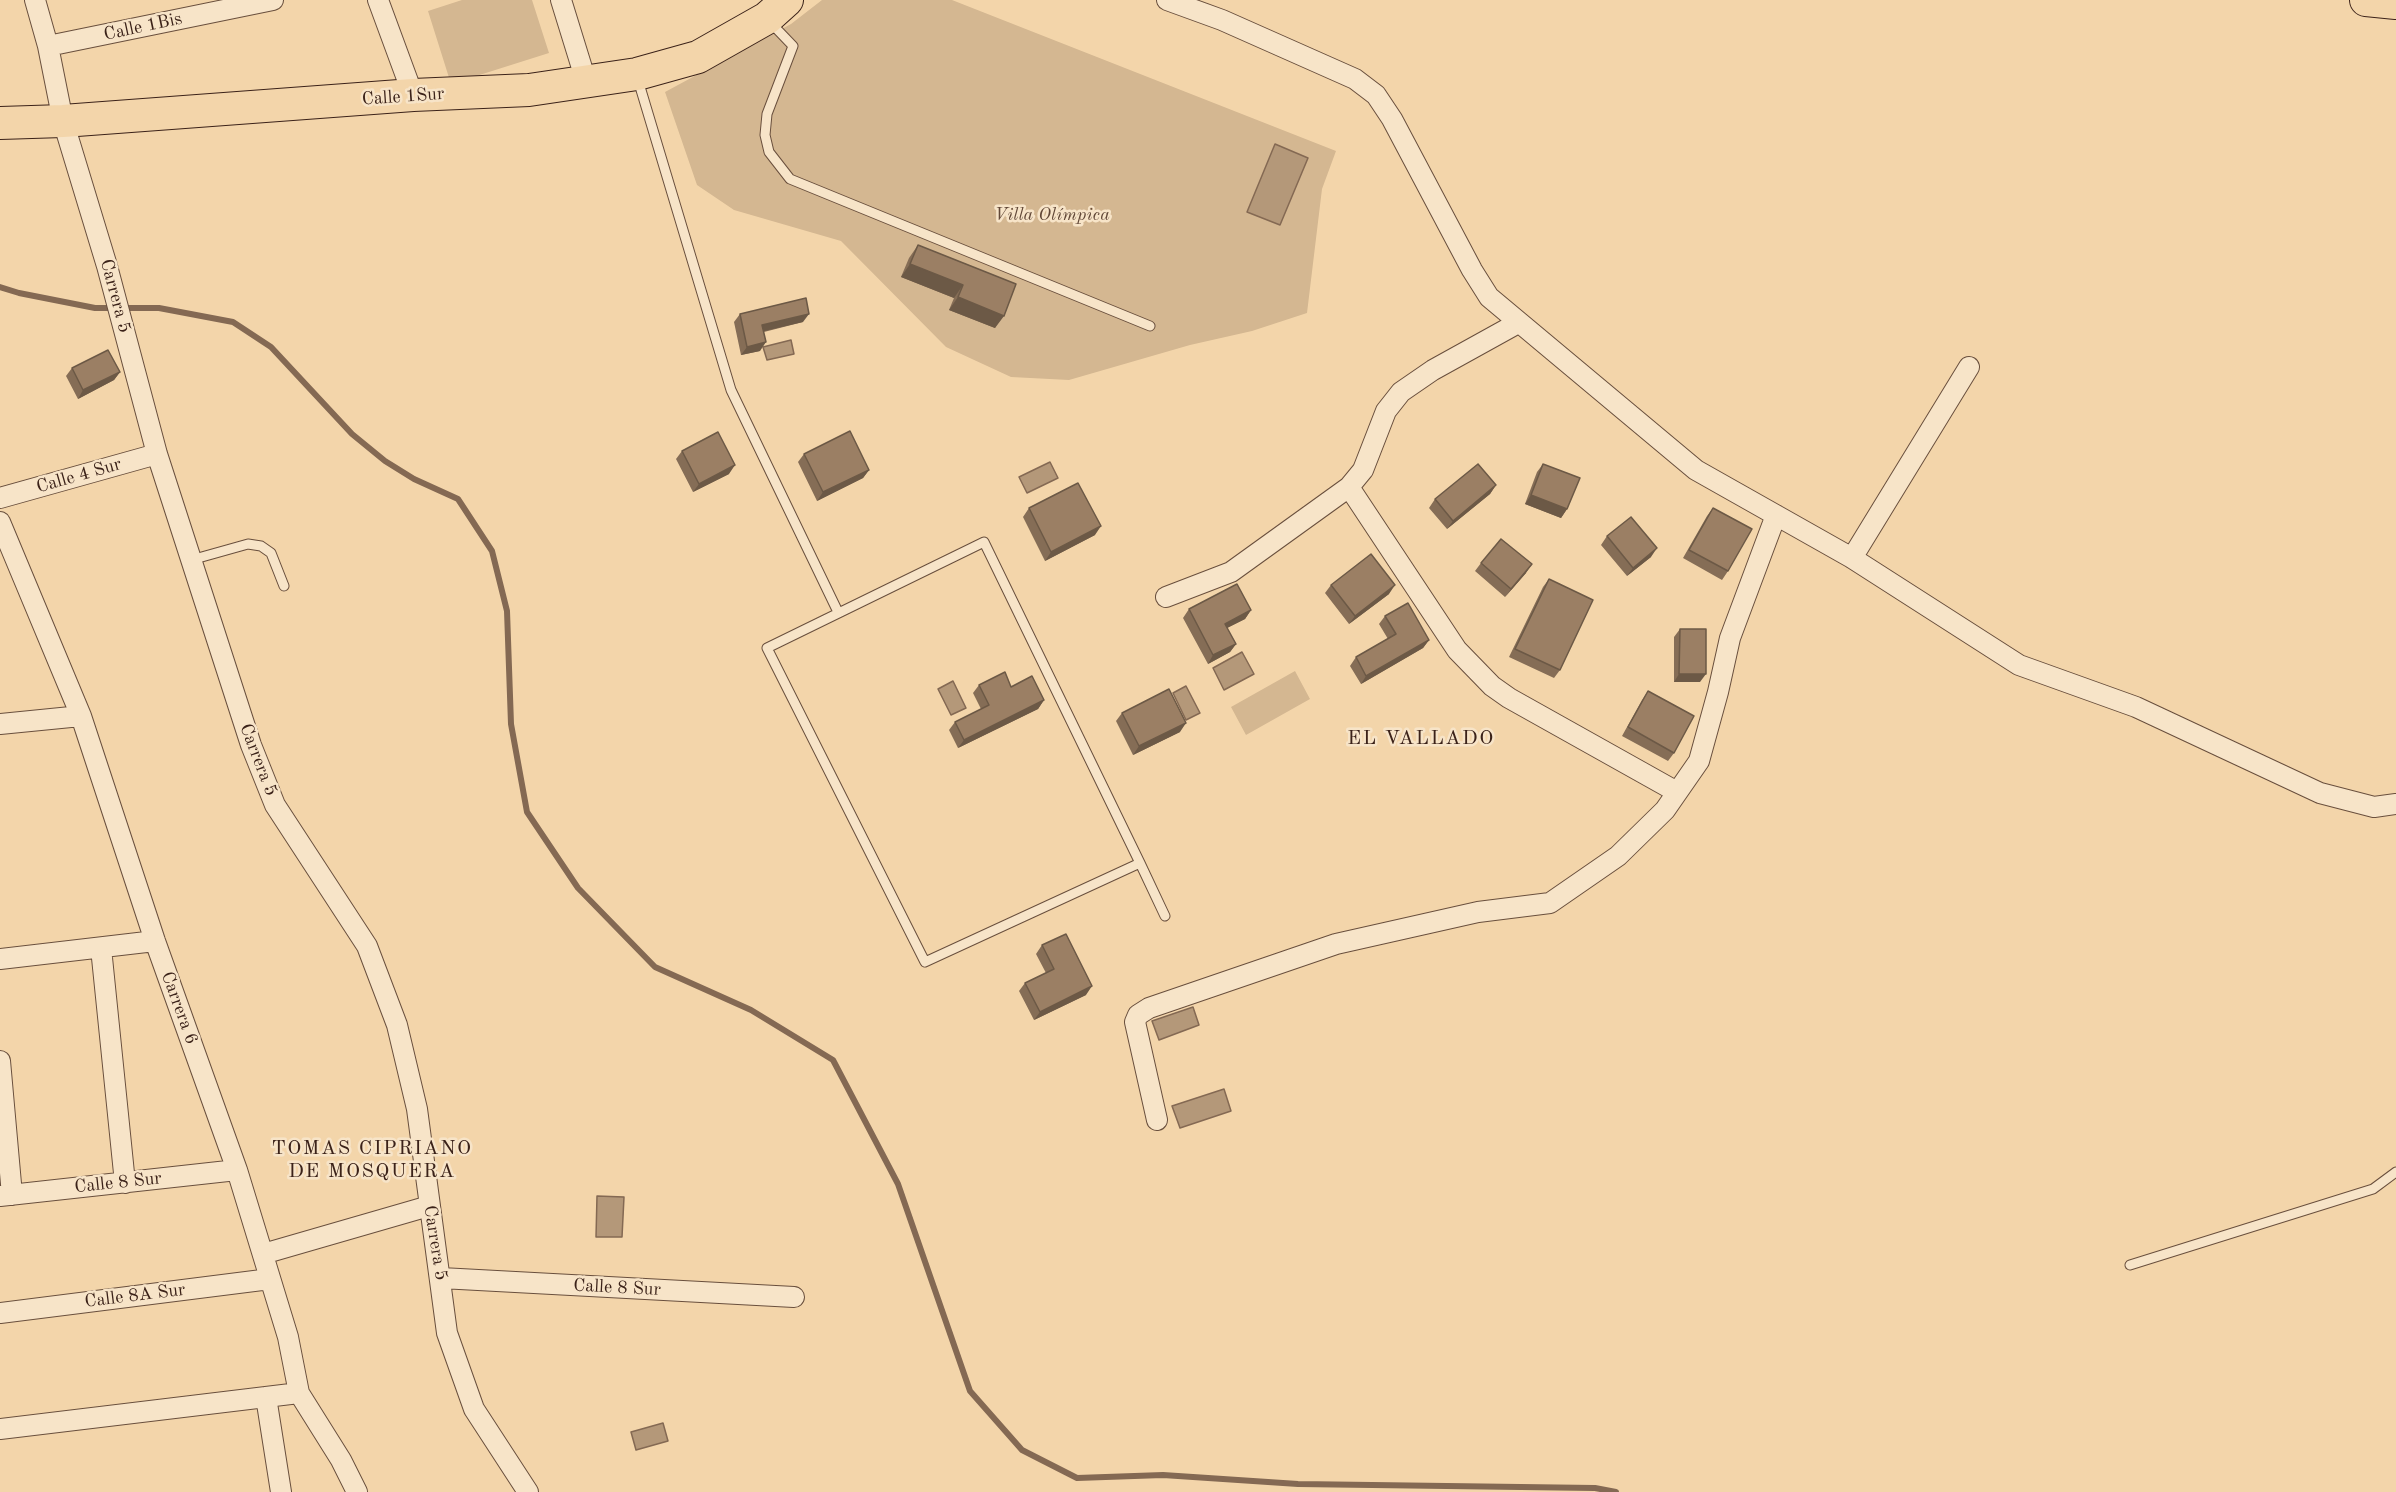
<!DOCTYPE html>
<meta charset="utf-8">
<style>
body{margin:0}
canvas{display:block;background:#f3d5aa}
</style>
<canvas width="2396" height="1492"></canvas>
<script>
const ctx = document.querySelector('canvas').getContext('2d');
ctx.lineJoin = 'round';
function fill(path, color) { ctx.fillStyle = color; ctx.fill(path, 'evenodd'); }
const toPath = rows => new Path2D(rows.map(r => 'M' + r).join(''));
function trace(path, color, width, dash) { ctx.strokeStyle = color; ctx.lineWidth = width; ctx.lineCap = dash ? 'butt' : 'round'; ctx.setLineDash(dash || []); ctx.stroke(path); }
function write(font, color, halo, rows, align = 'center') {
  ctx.font = font + ' "Old Standard TT",serif'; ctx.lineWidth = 5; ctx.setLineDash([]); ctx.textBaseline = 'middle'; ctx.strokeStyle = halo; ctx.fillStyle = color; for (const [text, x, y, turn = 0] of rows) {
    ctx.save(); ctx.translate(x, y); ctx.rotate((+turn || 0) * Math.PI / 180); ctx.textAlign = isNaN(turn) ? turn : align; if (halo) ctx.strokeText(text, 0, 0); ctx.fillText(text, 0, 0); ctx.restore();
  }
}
fill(toPath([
 [462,0,532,0,549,53,451,84,428,11],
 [822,0,952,0,1336,151,1322,189,1307,313,1252,331,1190,345,1069,380,1011,377,946,347,841,241,734,210,697,185,665,92,791,24],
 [1295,671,1310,699,1246,735,1231,707]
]), '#d4b791');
const water = toPath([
 [1275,144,1308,158,1280,225,1247,212,1275,144],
 [791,340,794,354,767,360,763,347,791,340],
 [1050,462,1058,478,1027,493,1019,477,1050,462],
 [1242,652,1254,674,1224,690,1213,668,1242,652],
 [953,681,966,708,951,715,938,689,953,681],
 [1186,686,1200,713,1186,720,1173,693,1186,686],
 [1193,1007,1199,1025,1159,1040,1152,1021,1193,1007],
 [1224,1089,1231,1111,1180,1128,1172,1106,1224,1089],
 [597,1196,624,1197,622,1237,596,1237,597,1196],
 [663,1423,668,1441,636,1450,631,1432,663,1423]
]);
fill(water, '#b49879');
trace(water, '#846953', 1.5);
trace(toPath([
 [0,287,19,293,95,308,159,308,233,322,271,347,352,434,385,461,414,479,458,499,492,551,507,611,511,724,527,812,578,888,655,967,751,1010,833,1060,898,1184,970,1391,1022,1450,1077,1478,1163,1475,1298,1484,1595,1488,1616,1492]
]), '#846953', 6);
const service = toPath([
 [770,22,793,46,767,114,765,135,769,152,790,179,1150,326],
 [638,80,731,390,838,612],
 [191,560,248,544,261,546,271,553,284,586],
 [1140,863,925,962,767,648,984,542,1140,863,1165,916],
 [2130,1265,2373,1189,2396,1172]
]);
const minor = toPath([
 [35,0,48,46,63,121,107,266,157,454,251,745,275,805,367,946,397,1025,417,1109,447,1333,474,1409,528,1492],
 [378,0,413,95],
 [561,0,586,81],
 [1167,0,1222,20,1355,79,1376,95,1392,119,1472,270,1489,297,1696,470,1852,558,2019,665,2136,707,2320,793,2374,807,2396,804],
 [48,46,273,0],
 [1349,487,1457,650,1492,686,1509,698,1677,792],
 [0,498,157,454],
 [0,522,81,716,155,941,237,1170,288,1337,299,1393,341,1460,357,1492],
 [1852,558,1969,367],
 [1166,597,1231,572,1349,487,1363,470,1386,411,1401,392,1433,370,1518,323],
 [0,724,81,716],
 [101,948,125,1183],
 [0,959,155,941],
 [0,1061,12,1195],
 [1157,1120,1135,1022,1138,1015,1149,1008,1336,944,1478,912,1550,903,1618,856,1665,810,1699,761,1718,692,1730,638,1776,515],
 [0,1196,237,1170],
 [263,1254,429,1206],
 [441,1278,794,1297],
 [0,1313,270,1279],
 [266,1397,281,1492],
 [0,1429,299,1393]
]);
const trunk = toPath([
 [2366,0,2396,3],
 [0,123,63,121,413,95,529,90,637,74,698,57,767,18,787,0]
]);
trace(service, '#694f3d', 11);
trace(minor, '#694f3d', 22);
trace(trunk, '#3b2219', 34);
trace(service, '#f7e4c8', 9);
trace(minor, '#f7e4c8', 20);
trace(trunk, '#f3d5aa', 32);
fill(toPath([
 [918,245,1016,284,995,328,949,310,954,298,901,277,909,258],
 [740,314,803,322,764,332,760,351,741,355,734,322],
 [72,368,120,372,114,380,78,399,66,376],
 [682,451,729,474,693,492,676,459],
 [804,454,869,470,863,478,817,501,798,462],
 [1543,464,1567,509,1561,518,1525,504,1537,472],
 [1496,485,1490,494,1447,529,1429,508,1435,499],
 [1029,508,1095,535,1045,561,1023,517],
 [1713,508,1728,571,1722,580,1683,558,1707,516],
 [1607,536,1651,557,1627,576,1601,545],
 [1481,563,1526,573,1505,597,1475,571],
 [1549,579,1560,670,1554,678,1509,657,1543,587],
 [1331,585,1389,594,1349,624,1325,593],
 [1189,609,1251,610,1245,619,1227,628,1236,644,1230,652,1208,664,1183,618],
 [1385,616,1429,640,1423,648,1361,684,1350,666,1356,657,1388,639,1379,624],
 [1680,629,1700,682,1674,682,1674,637],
 [979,685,1011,687,1044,700,1038,709,958,748,949,730,955,722,981,709,973,693],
 [1648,691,1674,753,1668,761,1622,736,1642,700],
 [1122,713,1180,732,1133,755,1116,721],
 [1042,945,1086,995,1034,1020,1019,991,1025,983,1046,973,1036,954]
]), '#856d56');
fill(toPath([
 [910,264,963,285,954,298,901,277],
 [958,297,1004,316,995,328,949,310],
 [809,314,803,322,756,333,762,325],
 [766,342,760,351,741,355,747,347],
 [120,372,114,380,78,399,83,390],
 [735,465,729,474,693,492,699,484],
 [869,470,863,478,817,501,823,492],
 [1496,485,1490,494,1447,529,1453,521],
 [1531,495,1567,509,1561,518,1525,504],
 [1101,526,1095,535,1045,561,1051,552],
 [1657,548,1651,557,1627,576,1633,568],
 [1532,564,1526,573,1505,597,1511,589],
 [1395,585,1389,594,1349,624,1355,616],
 [1251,610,1245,619,1219,632,1225,624],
 [1429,640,1423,648,1361,684,1366,676],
 [1236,644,1230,652,1208,664,1213,655],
 [1679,674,1706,674,1700,682,1674,682],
 [1044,700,1038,709,958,748,964,740],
 [1186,723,1180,732,1133,755,1139,746],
 [1092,986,1086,995,1034,1020,1040,1012]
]), '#6c5946');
const building = toPath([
 [918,245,1016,284,1004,316,958,297,963,285,910,264,918,245],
 [806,298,809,314,762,325,766,342,747,347,740,314,806,298],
 [108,350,120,372,83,390,72,368,108,350],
 [850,431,869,470,823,492,804,454,850,431],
 [718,432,735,465,699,484,682,451,718,432],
 [1478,464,1496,485,1453,521,1435,499,1478,464],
 [1543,464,1580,478,1567,509,1531,495,1543,464],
 [1078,483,1101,526,1051,552,1029,508,1078,483],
 [1713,508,1752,529,1728,571,1689,550,1713,508],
 [1631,517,1657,548,1633,568,1607,536,1631,517],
 [1501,539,1532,564,1511,589,1481,563,1501,539],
 [1371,554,1395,585,1355,616,1331,585,1371,554],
 [1549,579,1593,600,1560,670,1515,649,1549,579],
 [1237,584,1251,610,1225,624,1236,644,1213,655,1189,609,1237,584],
 [1408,603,1429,640,1366,676,1356,657,1396,634,1385,616,1408,603],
 [1680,629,1706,629,1706,674,1679,674,1680,629],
 [1005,672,1011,687,1032,676,1044,700,964,740,955,722,989,705,979,685,1005,672],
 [1169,689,1186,723,1139,746,1122,713,1169,689],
 [1648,691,1694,716,1674,753,1628,727,1648,691],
 [1066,934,1092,986,1040,1012,1025,983,1054,969,1042,945,1066,934]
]);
fill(building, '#9b7f64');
trace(building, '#6c5946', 1.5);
write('18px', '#3b2219', '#f7e4c8', [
 ["Calle 1Bis",143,27,-12],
 ["Calle 1Sur",403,97,-4],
 ["Carrera 5",115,296,75],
 ["Calle 4 Sur",79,476,-16],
 ["Carrera 5",258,760,69],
 ["Carrera 6",179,1008,70],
 ["Calle 8 Sur",118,1183,-6],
 ["Carrera 5",435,1243,81],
 ["Calle 8 Sur",617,1288,3],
 ["Calle 8A Sur",135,1296,-7]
]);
write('italic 18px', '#614737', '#f7e4c8', [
 ["Villa Olímpica",1052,215]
]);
ctx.letterSpacing = '1.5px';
write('20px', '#3b2219', '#f7e4c8', [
 ["EL VALLADO",1421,739],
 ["TOMAS CIPRIANO",372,1149],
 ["DE MOSQUERA",372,1172]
]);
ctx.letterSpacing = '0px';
</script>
